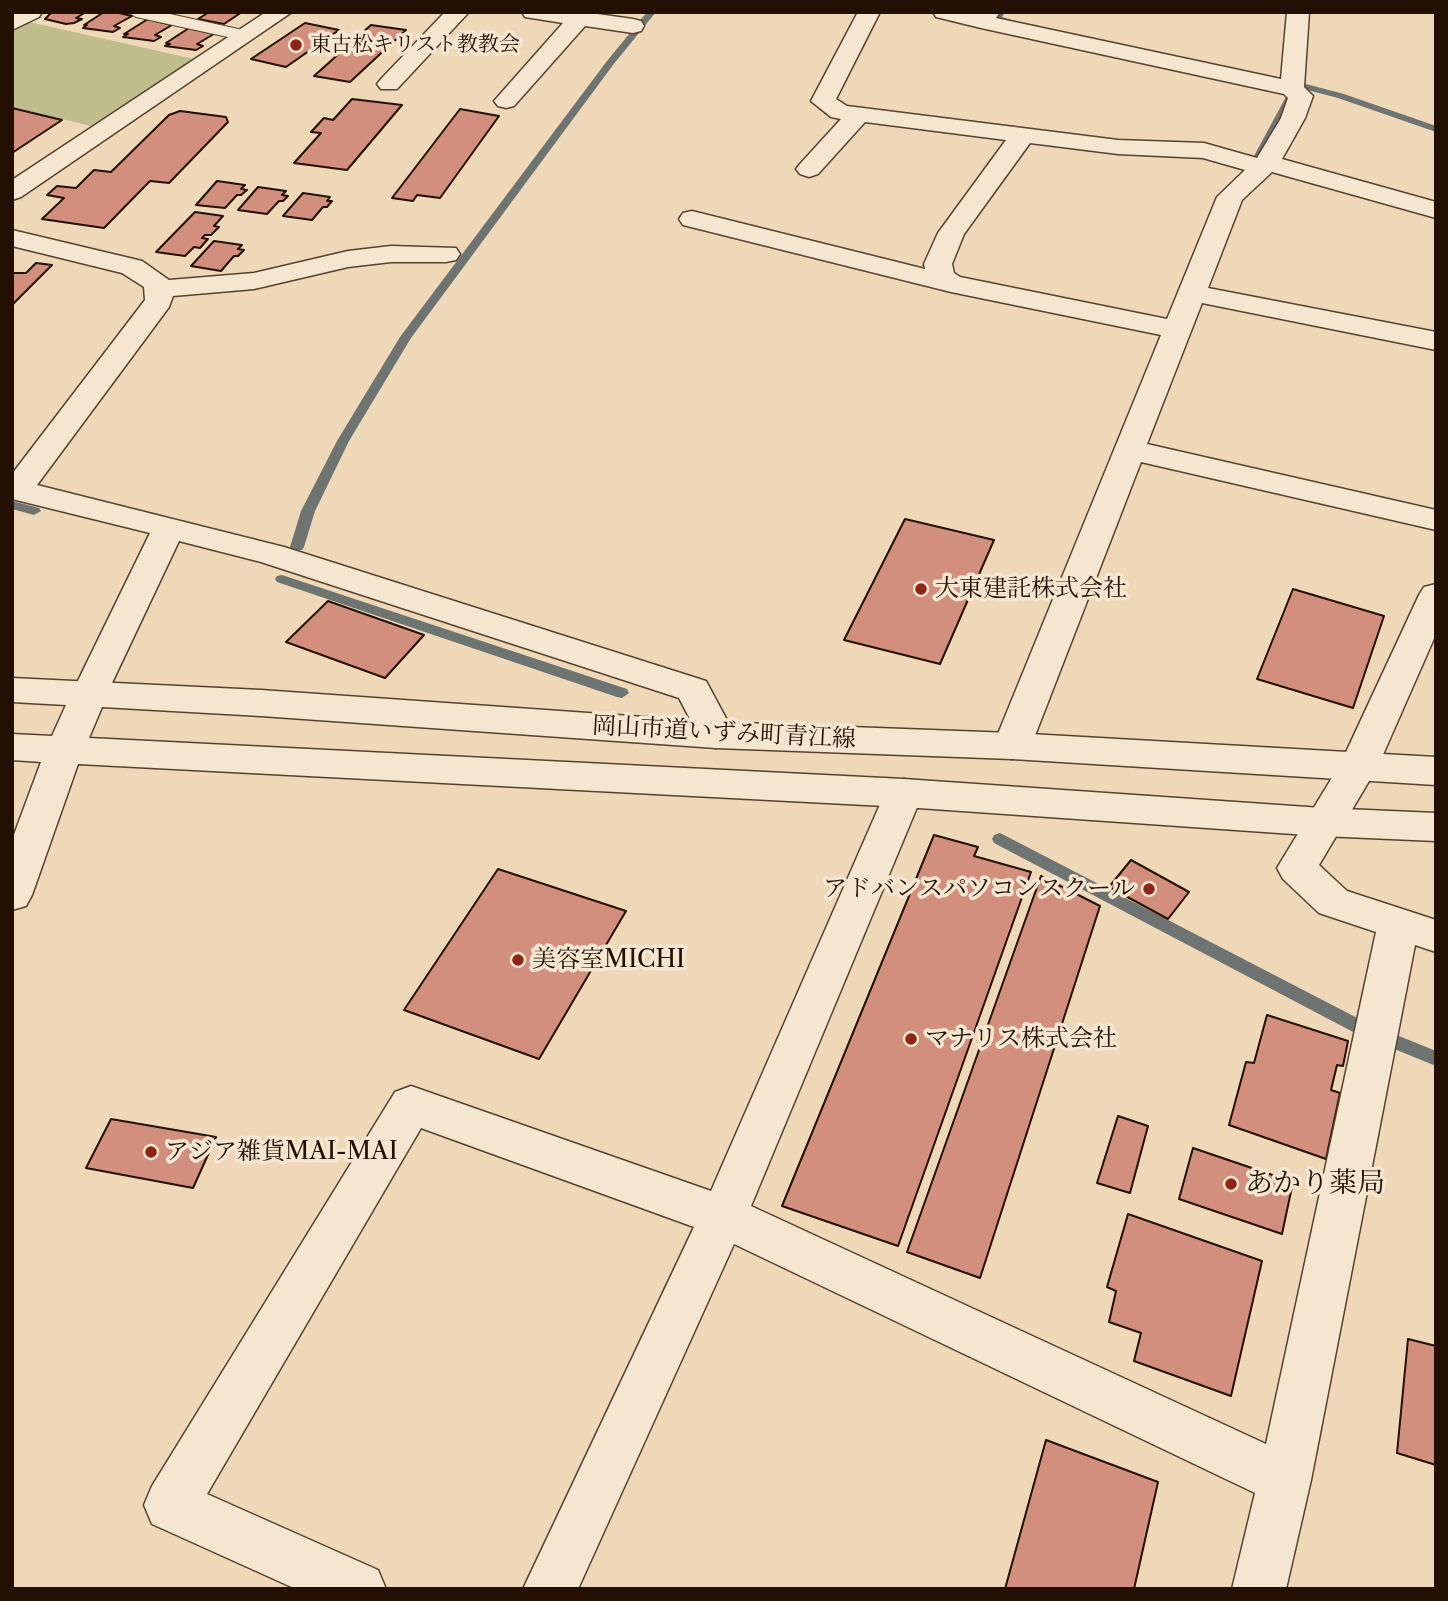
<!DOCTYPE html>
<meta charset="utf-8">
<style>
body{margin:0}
#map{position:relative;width:1448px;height:1601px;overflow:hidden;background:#eed8b7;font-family:"Libre Caslon Text",serif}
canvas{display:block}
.frame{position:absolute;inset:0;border:14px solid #241002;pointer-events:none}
</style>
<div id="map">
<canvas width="1448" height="1601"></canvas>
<div class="frame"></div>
</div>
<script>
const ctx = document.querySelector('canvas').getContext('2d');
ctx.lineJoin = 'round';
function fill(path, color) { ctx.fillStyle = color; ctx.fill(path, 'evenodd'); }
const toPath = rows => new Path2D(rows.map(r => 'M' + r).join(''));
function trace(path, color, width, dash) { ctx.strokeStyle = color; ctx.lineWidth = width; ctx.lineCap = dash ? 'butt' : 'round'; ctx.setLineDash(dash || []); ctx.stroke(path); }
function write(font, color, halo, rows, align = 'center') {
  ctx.font = font + ' "Libre Caslon Text","Noto Serif JP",serif'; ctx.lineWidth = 7; ctx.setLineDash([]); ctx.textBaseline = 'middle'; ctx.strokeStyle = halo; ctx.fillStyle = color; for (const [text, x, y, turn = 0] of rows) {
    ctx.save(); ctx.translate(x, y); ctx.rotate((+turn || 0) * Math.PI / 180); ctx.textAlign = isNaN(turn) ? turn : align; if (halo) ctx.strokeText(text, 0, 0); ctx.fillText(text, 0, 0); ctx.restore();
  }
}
fill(toPath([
 [29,22,194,59,91,126,12,107,12,31]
]), '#bebd8b');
fill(toPath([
 [647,12,656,12,613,65,411,338,349,441,315,511,304,547,302,550,292,550,290,547,301,511,337,441,400,337,607,61,647,12],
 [996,12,1005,12,1002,17,1023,24,1018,27,994,20,996,12],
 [1283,78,1344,94,1436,126,1436,132,1338,98,1280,83,1280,79,1283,78],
 [1288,93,1296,95,1265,154,1274,158,1269,161,1255,158,1254,156,1288,93],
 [12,501,39,508,41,511,34,515,12,509,12,501],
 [282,575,627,689,629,693,622,698,617,697,277,582,275,579,277,576,282,575],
 [1000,833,1367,1023,1436,1051,1436,1066,1355,1033,994,843,992,839,994,835,1000,833]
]), '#6e7471');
const building = toPath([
 [52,12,86,12,76,18,82,19,74,23,66,24,45,19,52,12],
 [104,12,115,12,132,16,114,26,120,28,113,32,83,28,87,25,84,25,104,12],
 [209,12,253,12,242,12,224,24,198,19,209,12],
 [148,19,172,25,155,35,161,37,154,41,123,37,128,34,124,34,148,19],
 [305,23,339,30,286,67,251,59,305,23],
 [371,25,406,30,350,82,314,76,371,25],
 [189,28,214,34,197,44,203,46,196,50,165,46,170,44,166,43,189,28],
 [352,99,402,105,347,170,294,163,321,133,311,132,324,118,333,120,352,99],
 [12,108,62,120,12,153,12,108],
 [460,109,499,116,440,198,417,195,413,201,392,198,460,109],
 [180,111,226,117,228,122,169,183,150,181,104,228,42,219,64,198,47,195,57,186,76,188,94,170,111,172,169,115,180,111],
 [217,181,245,185,241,189,247,190,241,195,237,195,225,208,196,205,217,181],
 [258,187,286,191,282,195,288,196,283,201,279,201,267,214,238,210,258,187],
 [303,193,330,197,327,201,332,201,327,207,323,207,312,220,283,216,303,193],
 [195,212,223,216,214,226,219,227,211,235,205,235,202,238,208,239,200,248,194,247,185,256,156,252,195,212],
 [214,241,242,245,238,249,244,250,238,256,234,256,221,271,191,266,214,241],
 [36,263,52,265,12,305,12,273,26,273,36,263],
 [905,519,994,540,940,664,844,640,905,519],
 [1293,589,1384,616,1353,708,1257,679,1293,589],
 [328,601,424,635,385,678,286,642,328,601],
 [934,835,978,847,974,856,1031,872,898,1246,782,1206,934,835],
 [1131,860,1189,892,1168,919,1109,887,1131,860],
 [498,869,626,911,539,1059,404,1010,498,869],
 [1041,876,1100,906,980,1278,907,1252,1041,876],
 [1267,1015,1348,1041,1343,1066,1337,1065,1331,1090,1340,1093,1326,1159,1229,1125,1246,1062,1254,1063,1267,1015],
 [1118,1116,1148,1126,1130,1193,1097,1183,1118,1116],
 [111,1119,216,1137,193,1188,86,1168,111,1119],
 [1193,1148,1293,1182,1282,1234,1179,1199,1193,1148],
 [1128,1214,1262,1261,1231,1396,1134,1361,1141,1333,1109,1322,1116,1291,1107,1287,1128,1214],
 [1408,1339,1436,1346,1436,1465,1397,1453,1408,1339],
 [1046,1440,1158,1482,1134,1589,1005,1589,1046,1440]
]);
fill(building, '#d28f7e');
trace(building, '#241002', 2);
const service = toPath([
 [128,12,161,12,252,32,255,36,246,41,136,17,128,12]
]);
const minor = toPath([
 [15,12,42,12,39,17,12,30,12,14,15,12],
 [266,12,292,12,21,197,12,200,12,180,266,12],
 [445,12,469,12,397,89,381,89,377,84,381,79,445,12],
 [522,12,583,12,633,19,641,21,644,26,641,31,633,33,585,26,514,106,506,108,498,106,494,101,563,23,525,17,522,12],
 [858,12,880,12,836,99,847,106,1118,140,1204,143,1257,158,1281,118,1288,98,1284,94,981,28,936,17,933,12,1000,12,996,18,1281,79,1287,12,1309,12,1304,87,1313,96,1305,118,1282,159,1436,202,1436,218,1272,172,1242,200,1208,288,1436,332,1436,350,1202,303,1147,444,1436,510,1436,530,1141,462,1031,746,1025,755,1012,759,999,755,993,746,1161,335,951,292,683,225,679,219,683,213,692,211,925,269,924,264,938,233,1006,140,865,122,818,174,809,177,800,174,796,169,800,164,841,119,831,117,811,101,858,12],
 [1030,143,1118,154,1203,158,1245,170,1217,197,1167,319,960,277,954,273,952,264,964,234,1030,143],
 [12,230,142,261,169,280,254,273,348,251,391,246,456,248,460,254,456,260,446,262,391,262,348,267,254,289,173,296,169,307,37,485,284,547,706,681,735,735,729,744,716,748,703,744,679,698,261,562,179,541,103,702,90,705,77,702,72,693,150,533,12,499,12,474,145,300,144,287,122,273,12,246,12,230],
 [1436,584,1436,634,1378,766,1319,865,1347,891,1436,920,1436,952,1415,945,1311,1480,1286,1589,1232,1589,1255,1493,734,1244,578,1589,523,1589,694,1227,421,1128,207,1494,378,1570,386,1589,296,1589,152,1524,144,1505,152,1486,395,1092,411,1086,711,1191,885,793,890,783,904,779,918,783,923,793,751,1206,1266,1444,1376,932,1319,913,1283,879,1277,868,1341,763,1419,595,1424,587,1436,584]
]);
const tertiary = toPath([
 [12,678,261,690,716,722,1012,733,1436,757,1436,785,1012,759,716,748,261,716,102,707,89,738,904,779,1322,808,1436,813,1436,841,1322,836,904,807,78,764,32,895,26,906,12,910,12,840,41,762,12,760,12,734,52,736,66,705,12,702,12,678]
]);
trace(service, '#56422f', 2);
trace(minor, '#56422f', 3);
trace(tertiary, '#56422f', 3);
fill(service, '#f4e6d0');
fill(minor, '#f4e6d0');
fill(tertiary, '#f4e6d0');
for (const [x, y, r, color] of [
 [296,45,7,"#8f2418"],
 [921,589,7,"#8f2418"],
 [1149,889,7,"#8f2418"],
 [518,960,7,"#8f2418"],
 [911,1039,7,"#8f2418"],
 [151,1152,7,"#8f2418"],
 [1231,1184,7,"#8f2418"]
]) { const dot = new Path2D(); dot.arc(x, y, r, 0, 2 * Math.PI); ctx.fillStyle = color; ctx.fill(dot); trace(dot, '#f4e6d0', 2.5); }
write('21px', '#241002', '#f4e6d0', [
 ["東古松キリスト教教会",310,45]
], 'left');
write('24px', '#241002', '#f4e6d0', [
 ["大東建託株式会社",935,589],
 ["アドバンスパソコンスクール",1135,889,"right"],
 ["美容室MICHI",532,960],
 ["マナリス株式会社",925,1039],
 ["アジア雑貨MAI-MAI",165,1152]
], 'left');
write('24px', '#241002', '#f4e6d0', [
 ["岡山市道いずみ町青江線",724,733,3]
]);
write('28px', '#241002', '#f4e6d0', [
 ["あかり薬局",1245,1184]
], 'left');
</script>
